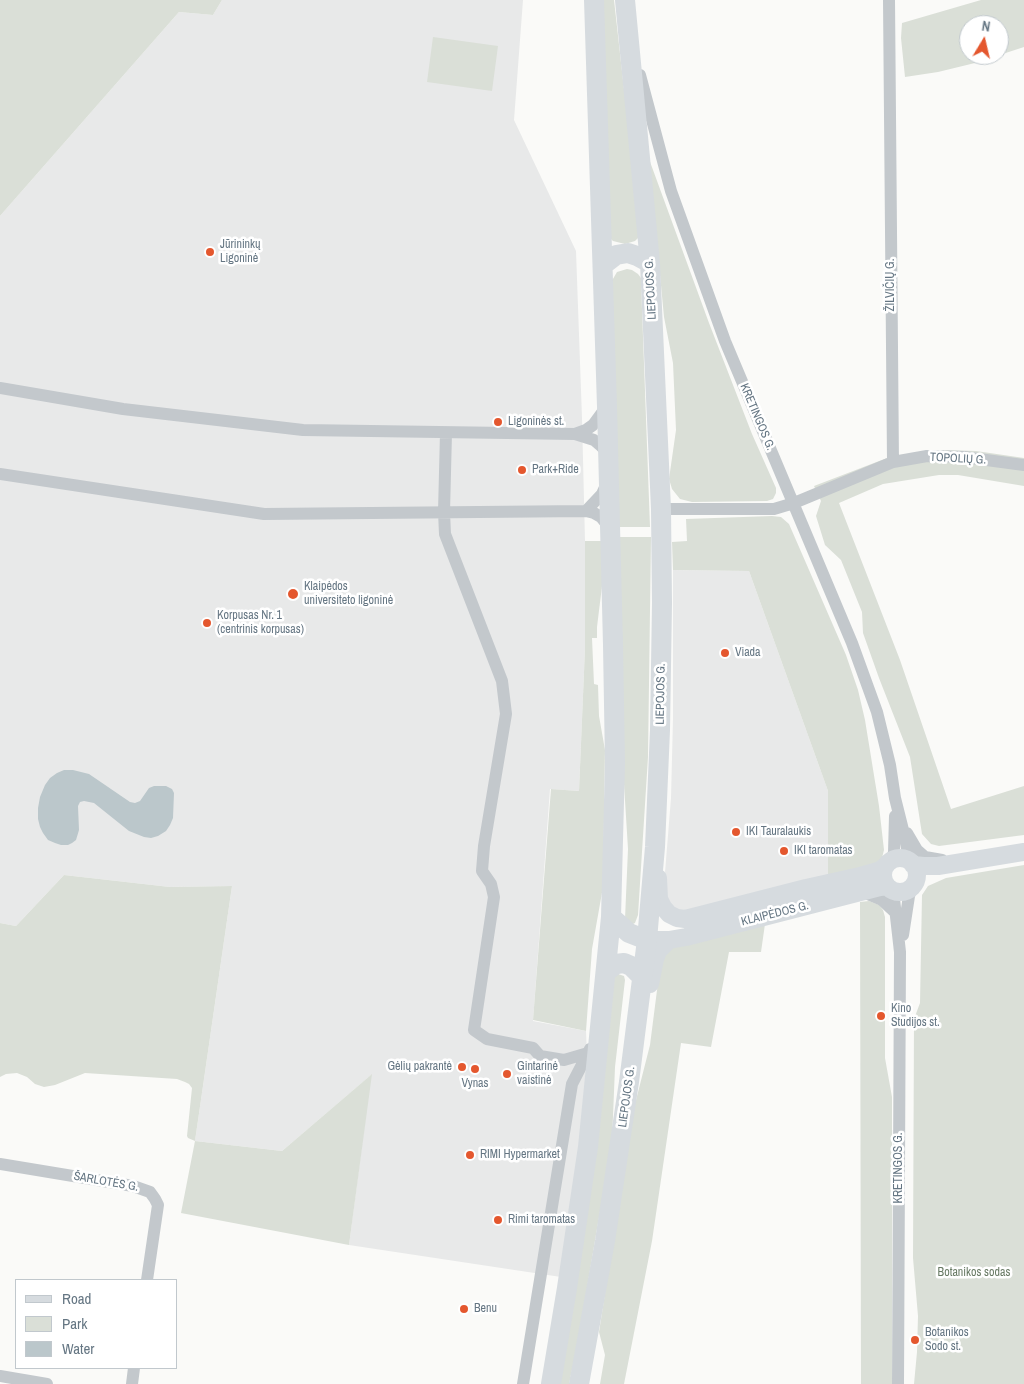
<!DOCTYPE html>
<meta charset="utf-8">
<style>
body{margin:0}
#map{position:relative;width:1024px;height:1384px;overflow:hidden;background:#fafaf8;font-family:"Archivo Narrow",sans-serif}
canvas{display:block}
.legend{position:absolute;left:15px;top:1279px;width:162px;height:90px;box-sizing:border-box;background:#fff;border:1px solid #c1c8cd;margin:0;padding:6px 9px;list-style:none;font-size:15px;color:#657683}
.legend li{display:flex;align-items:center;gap:10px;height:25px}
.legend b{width:25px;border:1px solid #c1c8cd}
.north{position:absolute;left:959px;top:15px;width:50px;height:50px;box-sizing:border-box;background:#fff;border:1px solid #c1c8cd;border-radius:50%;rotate:9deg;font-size:14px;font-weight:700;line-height:20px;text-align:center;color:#657683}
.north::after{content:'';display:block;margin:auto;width:18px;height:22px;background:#e4572e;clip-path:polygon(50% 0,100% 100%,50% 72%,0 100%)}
</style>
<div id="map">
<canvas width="1024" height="1384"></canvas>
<ul class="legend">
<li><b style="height:6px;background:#d6dbdf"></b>Road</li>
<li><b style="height:14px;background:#dadfd7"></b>Park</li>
<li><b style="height:14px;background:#bbc7cb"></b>Water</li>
</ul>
<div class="north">N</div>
</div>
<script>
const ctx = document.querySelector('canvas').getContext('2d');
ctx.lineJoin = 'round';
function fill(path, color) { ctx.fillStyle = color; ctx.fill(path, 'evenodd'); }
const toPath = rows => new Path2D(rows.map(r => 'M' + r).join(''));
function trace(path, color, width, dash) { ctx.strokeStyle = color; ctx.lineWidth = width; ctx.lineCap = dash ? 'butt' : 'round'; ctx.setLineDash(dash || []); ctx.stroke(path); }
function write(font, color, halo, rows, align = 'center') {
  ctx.font = font + ' "Archivo Narrow",sans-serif'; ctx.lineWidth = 5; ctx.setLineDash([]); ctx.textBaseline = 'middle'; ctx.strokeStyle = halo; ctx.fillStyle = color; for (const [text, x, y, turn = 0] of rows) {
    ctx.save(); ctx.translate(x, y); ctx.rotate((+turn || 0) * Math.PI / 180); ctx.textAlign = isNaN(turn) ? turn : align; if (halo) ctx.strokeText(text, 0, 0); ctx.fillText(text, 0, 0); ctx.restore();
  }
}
fill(toPath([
 [222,0,523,0,514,120,576,251,582,418,585,541,585,648,579,791,550,789,533,1021,586,1031,588,1081,561,1277,349,1245,371,1075,282,1151,195,1141,232,886,170,887,64,875,16,926,0,923,0,216,179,12,213,15],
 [673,570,749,571,828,791,828,879,688,914,669,909,664,885,671,798,673,718]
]), '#e8e9e9');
fill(toPath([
 [0,0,222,0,213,15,179,12,0,216],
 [603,0,614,0,639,223,639,237,635,241,625,244,613,241,610,238],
 [981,0,1024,0,1024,47,975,63,938,72,905,77,901,38,902,23],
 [969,25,999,25,999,55,969,55],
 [433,37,498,46,492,91,427,82],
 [649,159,709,323,752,434,776,488,776,493,773,499,767,501,692,502,680,499,672,489,669,479,676,430,673,363,664,317],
 [627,269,632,270,638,274,641,278,641,282,650,527,618,527,610,284,617,272],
 [945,450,976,451,1024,458,1024,486,958,475,939,475,883,484,839,503,900,660,951,809,1024,786,1024,835,939,846,931,844,922,834,910,757,879,678,863,633,862,612,841,560,825,545,816,516,821,501,814,486,887,458,917,453],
 [772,516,781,517,789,524,846,655,858,690,865,720,879,806,884,850,882,858,875,864,828,879,828,791,749,571,673,570,672,542,687,541,686,519],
 [616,537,651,537,648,757,638,915,635,923,631,925,625,919,628,849,623,768],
 [585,541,602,541,603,578,597,627,597,638,592,638,594,684,598,685,599,716,605,750,603,887,592,949,586,1031,533,1020,551,789,579,791,585,648],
 [1024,865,1024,1384,914,1384,917,1352,918,1316,913,1258,914,1019,920,1003,922,895,928,886,946,878],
 [64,875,170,887,232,886,195,1141,282,1151,372,1074,349,1245,181,1213,195,1141,188,1138,187,1136,192,1088,189,1084,185,1082,177,1079,85,1073,55,1085,44,1087,35,1084,27,1077,17,1073,6,1074,0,1077,0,923,16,926],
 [869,901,879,905,883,910,885,917,885,1058,892,1097,892,1384,861,1384,860,902],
 [765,924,761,952,729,952,711,1047,681,1043,652,1241,624,1384,600,1384,605,1355,599,1332,634,1108,650,1045,661,959,672,948],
 [618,974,624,976,625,980,615,1067,612,1141,577,1346,569,1384,558,1384,614,977]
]), '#dadfd7');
fill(toPath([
 [64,770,73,770,89,774,130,802,135,803,140,801,149,788,154,786,166,786,172,789,174,793,173,818,170,825,166,831,158,836,151,838,144,837,129,831,94,803,84,801,80,802,78,806,79,830,76,840,72,843,68,845,61,845,55,843,48,840,43,833,40,827,38,819,38,808,40,797,45,785,50,778,57,773]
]), '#bbc7cb');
trace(toPath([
 [640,75,671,191,725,341,852,643,877,712,890,765,895,798,906,842,909,861],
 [0,388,123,409,303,430,575,434,594,440,601,446,608,453],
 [446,433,444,512,445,534,502,681,506,714,484,846,482,871,491,884,494,897,474,1030,487,1039,533,1048,540,1056,564,1060,588,1053],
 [575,434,586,430,593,425,607,406],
 [893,462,927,456,964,457,1024,465],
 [0,474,264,514,586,511,594,513,601,517,609,527],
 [661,509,774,509,794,503,893,462,889,0],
 [586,511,602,494,607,483],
 [907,833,917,850,925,857,942,860],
 [892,860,894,852,895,816],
 [893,890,900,952,898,1384],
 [863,892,882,900,896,913],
 [903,935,909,896,912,886],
 [0,1164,133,1186,150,1192,155,1199,158,1205,147,1280],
 [0,1376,47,1384],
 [132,1384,134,1368],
 [523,1384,572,1084,590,1049]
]), '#c3c8cc', 12);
trace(toPath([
 '883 875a17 17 0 1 1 34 0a17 17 0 1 1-34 0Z',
 [913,865,924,866,938,866,1024,852],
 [658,878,659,899,663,907,669,914,677,918,685,919,806,888,860,876,878,871,885,867],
 [647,940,669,940,686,937,880,887,887,886],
 [650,984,655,959,658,951,669,940]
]), '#d6dbdf', 18);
trace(toPath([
 [603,265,616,255,628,253,637,256,650,263],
 [611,917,629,933,647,940],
 [607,971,616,964,624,963,631,966,642,977],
 [551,1384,567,1288,588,1147,611,917,615,763,613,645,607,406,594,0],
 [579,1384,605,1241,629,1082,647,940,655,847,660,730,662,603,661,509,650,263,625,0]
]), '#d6dbdf', 20);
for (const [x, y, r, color] of [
 [210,252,5,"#e4572e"],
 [498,422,5,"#e4572e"],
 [522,470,5,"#e4572e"],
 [293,594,6,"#e4572e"],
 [207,623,5,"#e4572e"],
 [725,653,5,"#e4572e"],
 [736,832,5,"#e4572e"],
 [784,851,5,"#e4572e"],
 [881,1016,5,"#e4572e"],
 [462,1067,5,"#e4572e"],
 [475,1069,5,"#e4572e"],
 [507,1074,5,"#e4572e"],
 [470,1155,5,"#e4572e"],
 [498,1220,5,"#e4572e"],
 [464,1309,5,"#e4572e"],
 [915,1340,5,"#e4572e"]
]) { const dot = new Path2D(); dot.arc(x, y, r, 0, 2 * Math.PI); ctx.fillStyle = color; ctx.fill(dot); trace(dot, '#fff', 2); }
write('12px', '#657683', '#fff', [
 ["Jūrininkų",220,245],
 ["Ligoninė",220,259],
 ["Ligoninės st.",508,422],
 ["Park+Ride",532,470],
 ["Klaipėdos",304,587],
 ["universiteto ligoninė",304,601],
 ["Korpusas Nr. 1",217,616],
 ["(centrinis korpusas)",217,630],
 ["Viada",735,653],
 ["IKI Tauralaukis",746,832],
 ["IKI taromatas",794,851],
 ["Kino",891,1009],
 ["Studijos st.",891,1023],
 ["Gėlių pakrantė",452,1067,"right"],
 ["Gintarinė",517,1067],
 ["vaistinė",517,1081],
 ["Vynas",475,1084,"center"],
 ["RIMI Hypermarket",480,1155],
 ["Rimi taromatas",508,1220],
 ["Benu",474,1309],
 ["Botanikos",925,1333],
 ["Sodo st.",925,1347]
], 'left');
write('12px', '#657683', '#fff', [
 ["ŽILVIČIŲ G.",891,285,-90],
 ["LIEPOJOS G.",651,289,-93],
 ["KRETINGOS G.",757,417,67],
 ["TOPOLIŲ G.",958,459,3],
 ["LIEPOJOS G.",661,694,-89],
 ["KLAIPĖDOS G.",775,914,-14],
 ["LIEPOJOS G.",627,1097,-82],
 ["KRETINGOS G.",899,1168,-90],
 ["ŠARLOTĖS G.",106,1182,10]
]);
write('12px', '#687a64', '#fff', [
 ["Botanikos sodas",974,1273]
]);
</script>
